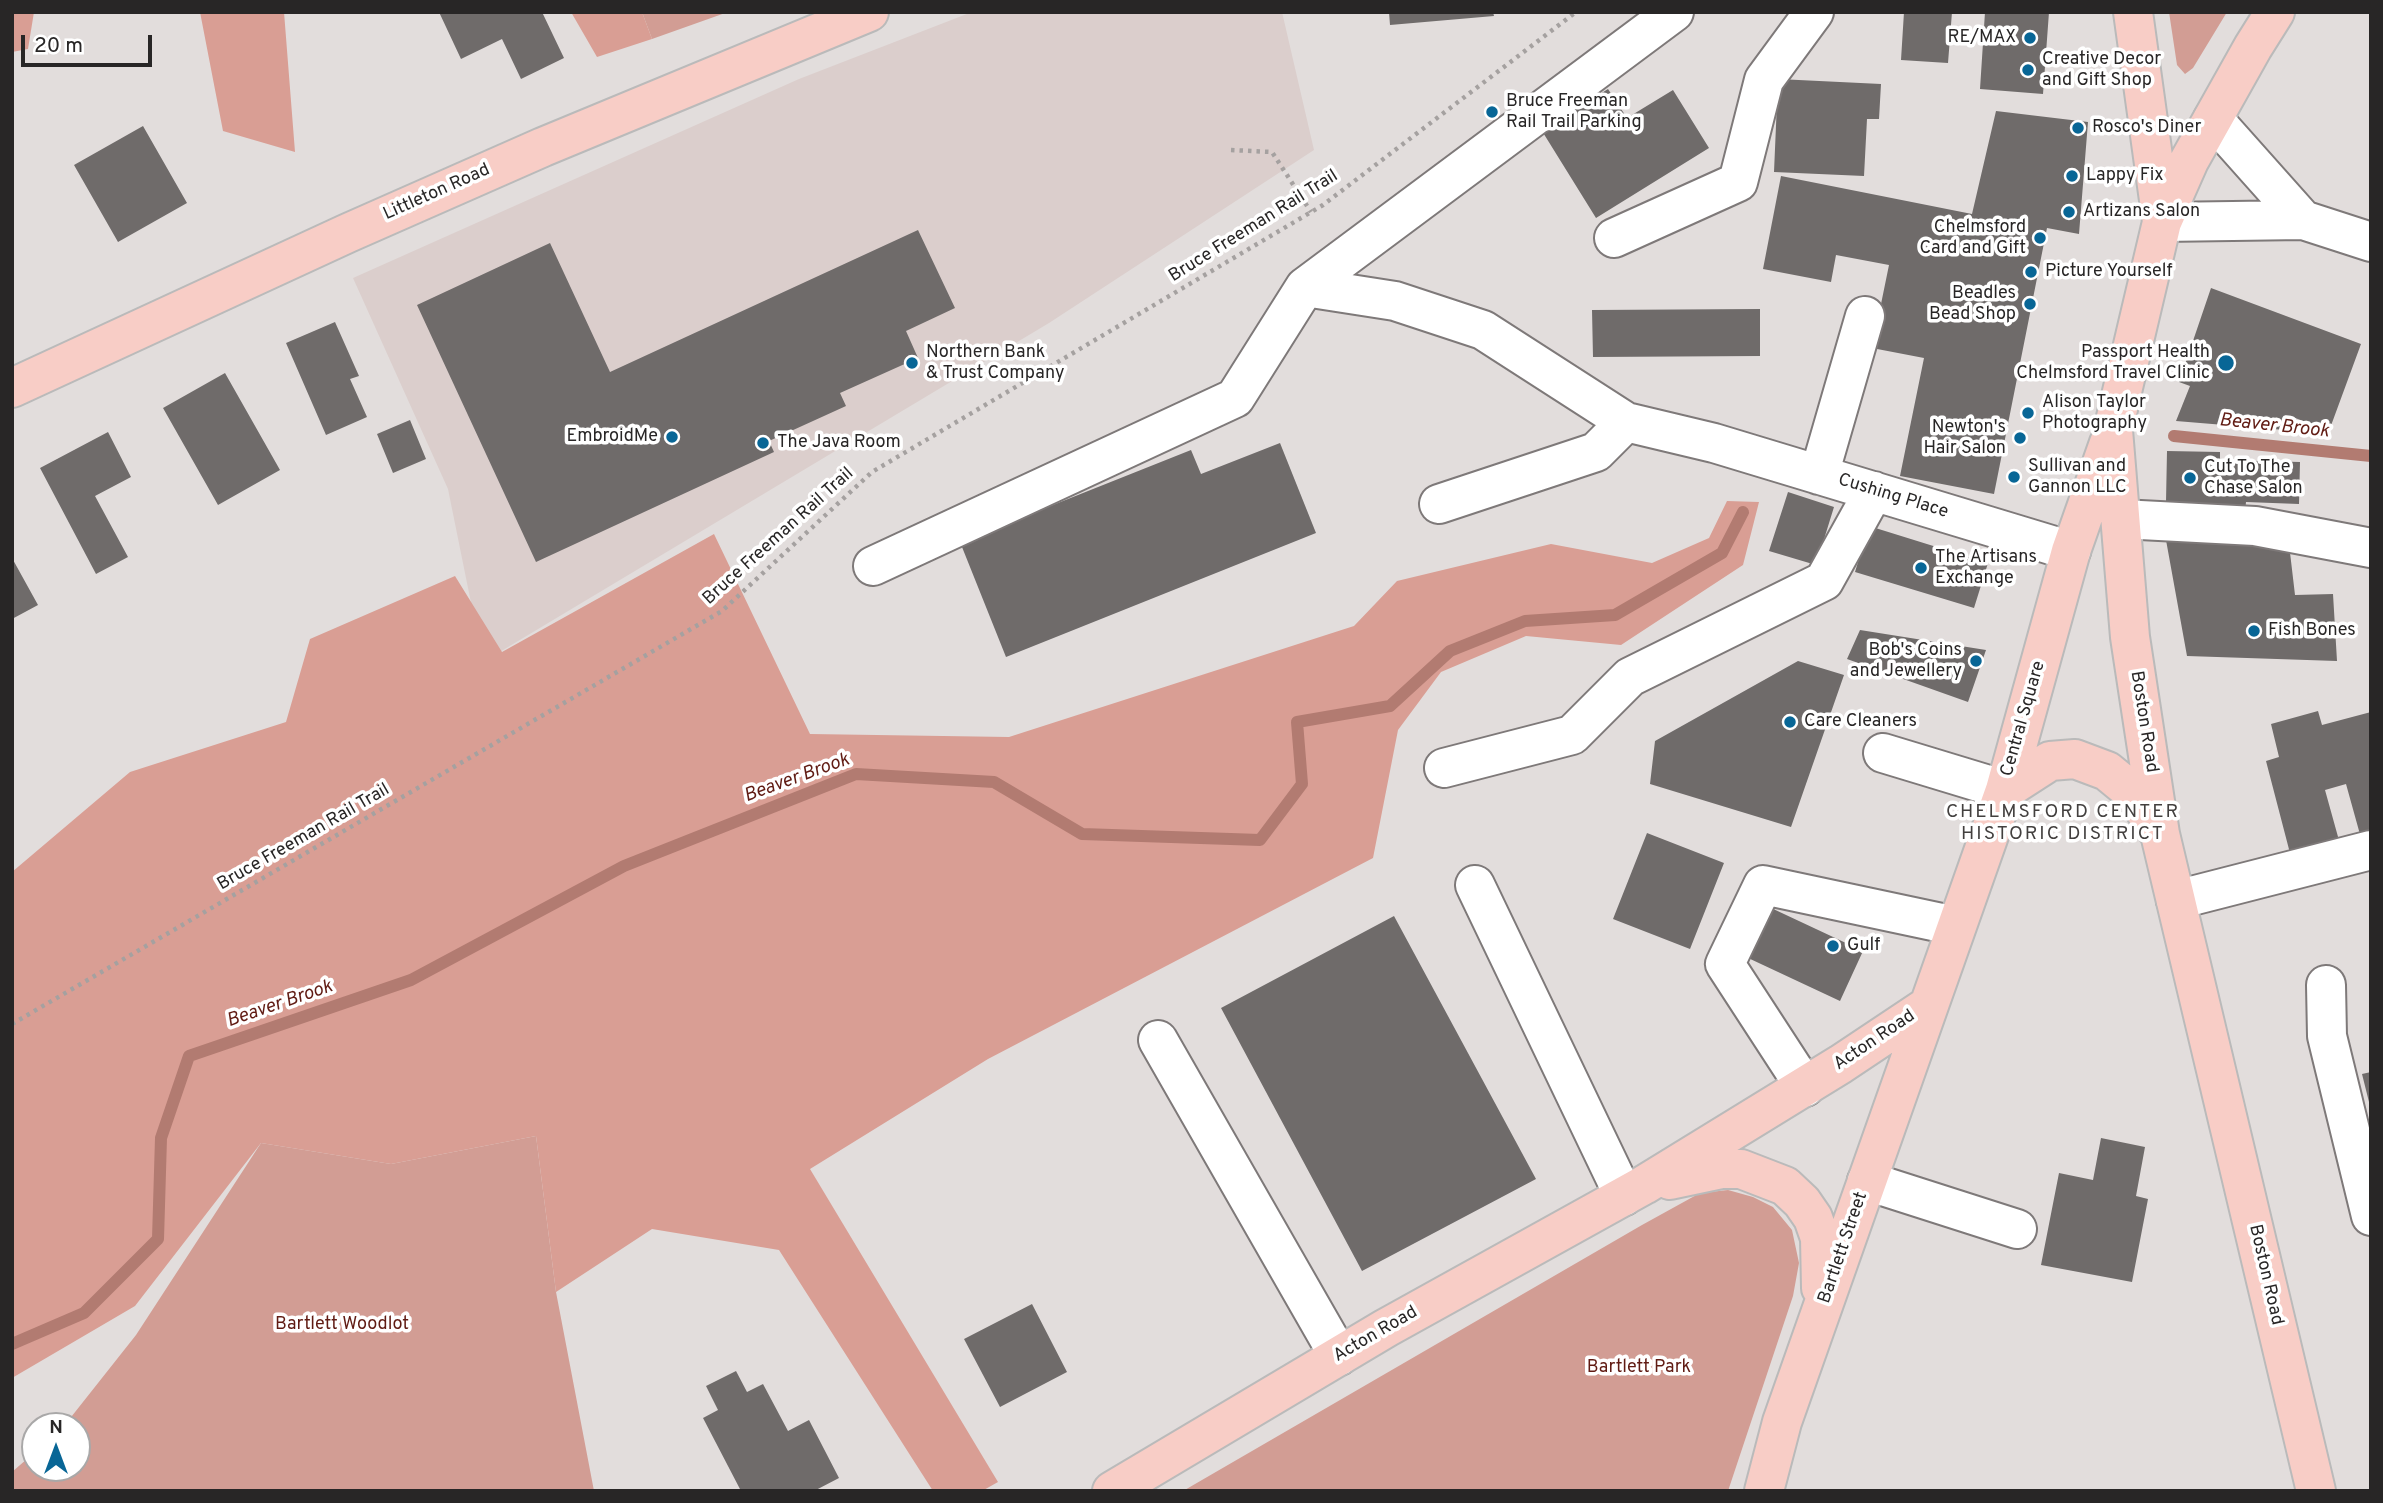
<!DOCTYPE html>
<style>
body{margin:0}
#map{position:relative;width:2383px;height:1503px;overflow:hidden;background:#e2dddc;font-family:Overpass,sans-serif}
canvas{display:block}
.frame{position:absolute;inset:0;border:14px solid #282626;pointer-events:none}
.north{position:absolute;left:21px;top:1412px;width:70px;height:70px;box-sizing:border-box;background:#fff;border:2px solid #a9a8a8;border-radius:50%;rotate:0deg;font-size:19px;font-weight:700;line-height:28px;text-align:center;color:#282626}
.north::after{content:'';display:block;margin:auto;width:24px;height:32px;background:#086696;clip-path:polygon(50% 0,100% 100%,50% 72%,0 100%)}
.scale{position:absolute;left:21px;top:35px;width:131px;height:32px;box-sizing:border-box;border:4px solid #282626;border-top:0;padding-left:9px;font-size:21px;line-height:24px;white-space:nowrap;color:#282626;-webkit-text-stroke:5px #fff;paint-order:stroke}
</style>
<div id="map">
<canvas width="2383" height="1503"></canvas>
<div class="frame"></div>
<div class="north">N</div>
<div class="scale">20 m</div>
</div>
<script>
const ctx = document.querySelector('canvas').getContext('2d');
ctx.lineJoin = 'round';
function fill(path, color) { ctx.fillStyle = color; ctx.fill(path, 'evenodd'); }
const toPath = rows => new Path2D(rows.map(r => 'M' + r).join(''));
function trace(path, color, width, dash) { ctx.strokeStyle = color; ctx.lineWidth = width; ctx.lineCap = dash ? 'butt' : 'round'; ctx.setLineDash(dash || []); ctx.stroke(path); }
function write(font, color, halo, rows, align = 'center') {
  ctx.font = font + ' Overpass,sans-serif'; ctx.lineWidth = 7; ctx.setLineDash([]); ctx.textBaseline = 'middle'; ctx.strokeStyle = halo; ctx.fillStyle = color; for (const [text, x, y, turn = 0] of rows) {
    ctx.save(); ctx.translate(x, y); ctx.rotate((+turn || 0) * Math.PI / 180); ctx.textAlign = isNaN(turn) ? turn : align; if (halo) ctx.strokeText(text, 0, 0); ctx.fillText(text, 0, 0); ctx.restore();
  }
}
fill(toPath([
 [972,12,1282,12,1314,150,1049,323,483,662,448,489,353,278,799,79]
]), '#dbcecc');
fill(toPath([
 [642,12,728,12,652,39],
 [2169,12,2227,12,2193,68,2185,74,2177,65],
 [536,1136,556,1292,594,1491,12,1491,12,1472,35,1452,35,1468,77,1468,77,1426,64,1426,136,1335,261,1143,391,1164],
 [1728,1190,1753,1197,1773,1207,1792,1230,1799,1263,1793,1296,1728,1491,1183,1491,1642,1225,1700,1193]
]), '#d29d94');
fill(toPath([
 [12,12,34,12,28,49,12,52],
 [200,12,284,12,295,152,223,131],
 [571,12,642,12,652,39,597,57],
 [1727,501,1759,502,1743,565,1621,645,1526,636,1441,672,1398,730,1373,858,988,1059,810,1169,998,1482,982,1491,933,1491,779,1250,652,1229,556,1292,536,1136,391,1164,261,1143,135,1306,12,1378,12,872,130,772,286,722,310,639,455,576,502,652,714,534,810,734,1009,737,1354,626,1397,581,1551,544,1652,563,1709,538]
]), '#d99e94');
trace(toPath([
 [2174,436,2371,456],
 [12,1344,84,1313,158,1239,161,1138,189,1056,411,980,624,866,856,774,994,782,1082,834,1260,840,1302,784,1297,722,1390,706,1450,651,1525,621,1615,615,1722,553,1743,512]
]), '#b27b71', 12);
fill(toPath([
 [439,12,542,12,564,58,521,79,502,39,461,59],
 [1389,12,1493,12,1494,16,1390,25],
 [1904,12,1952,12,1948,63,1901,60],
 [1985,12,2049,12,2043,94,1980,89],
 [1778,79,1881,84,1879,119,1867,119,1864,176,1774,172],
 [1608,89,1627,118,1673,90,1709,148,1596,218,1542,131],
 [1996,111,2088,122,2079,234,2047,228,1994,494,1900,476,1924,358,1872,348,1889,265,1836,255,1831,282,1763,269,1781,176,1972,214],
 [143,126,187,203,118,242,74,165],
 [918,230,955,308,906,331,918,358,840,393,846,406,769,441,774,452,536,562,417,305,550,243,610,372],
 [2211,288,2361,344,2329,431,2290,416,2285,430,2176,421,2190,386,2179,382],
 [1760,309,1760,356,1593,357,1592,310],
 [335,322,359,376,350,379,367,417,326,435,286,343],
 [225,373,280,470,218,505,163,408],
 [410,420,426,459,393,473,377,434],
 [108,432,131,477,95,496,128,557,96,574,40,468],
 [1280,443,1316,533,1006,657,960,542,1191,450,1201,474],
 [2167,451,2220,452,2220,460,2300,462,2299,504,2246,502,2245,512,2189,511,2190,503,2166,502],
 [1788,492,1834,507,1816,565,1769,551],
 [1869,526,1988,563,1974,608,1855,572],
 [2166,540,2289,544,2295,595,2333,594,2337,661,2187,656],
 [12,558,38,605,12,619],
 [1860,630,1986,650,1968,702,1847,659],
 [1798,661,1844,675,1791,827,1650,784,1655,741],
 [2318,711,2322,725,2371,712,2371,835,2361,838,2346,784,2325,790,2340,844,2291,857,2266,761,2279,757,2271,724],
 [1647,833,1724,863,1690,949,1613,919],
 [1769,907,1863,951,1840,1001,1746,957],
 [1394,916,1536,1179,1362,1271,1221,1008],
 [2371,1072,2371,1106,2370,1106,2362,1074],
 [2101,1138,2145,1147,2136,1196,2148,1199,2132,1282,2041,1265,2059,1173,2093,1180],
 [1032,1304,1067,1372,1000,1407,964,1339],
 [736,1371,747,1392,763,1384,788,1431,809,1420,839,1478,814,1491,741,1491,703,1418,718,1410,706,1386]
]), '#6f6b6a');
const minor = toPath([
 [2213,119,2303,220],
 [2162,222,2303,220,2371,242],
 [1614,238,1738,182,1764,80,1814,12],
 [1305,287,1395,301,1483,330,1626,422,1714,443,2071,551],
 [1819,475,1865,316],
 [1439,504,1596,452,1626,422],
 [2121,519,2255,526,2371,548],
 [873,566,1235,398,1305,287,1674,12],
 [1883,753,2005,790],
 [1444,768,1572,735,1630,677,1824,581,1874,491],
 [1475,885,1624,1196],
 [2176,900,2371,850],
 [2326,985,2327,1036,2371,1216],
 [1158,1040,1339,1356],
 [1805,1087,1725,964,1763,885,1956,926],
 [1867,1181,2017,1229]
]);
const major = toPath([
 [2133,12,2162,222],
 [2275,12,2253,47,2189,161,2162,222,2113,430,2130,637,2160,834,2316,1491],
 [12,388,348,233,543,147,869,12],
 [2005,790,2050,761,2075,759,2107,771,2135,794,2157,830],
 [1670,1180,1722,1169,1741,1169,1785,1186,1802,1202,1813,1218,1820,1238,1821,1288],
 [1112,1491,1386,1328,1644,1185,1841,1064,1928,1006],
 [1764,1491,1782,1422,2005,790,2071,551,2109,443]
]);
trace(minor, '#7e7979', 42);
trace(major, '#bababa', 42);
trace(toPath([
 [1231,150,1272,152,1311,212],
 [12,1024,722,611,872,472,1323,205,1576,12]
]), '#a5a1a0', 4.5, [3.5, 5]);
trace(minor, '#fff', 38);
trace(major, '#f8cdc6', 38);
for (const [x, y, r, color] of [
 [2030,38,7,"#086696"],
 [2028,70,7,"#086696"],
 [1492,112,7,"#086696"],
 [2078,128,7,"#086696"],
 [2072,176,7,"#086696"],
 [2069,212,7,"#086696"],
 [2040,238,7,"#086696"],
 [2031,272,7,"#086696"],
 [2030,304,7,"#086696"],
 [912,363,7,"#086696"],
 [2226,363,9,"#086696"],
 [2028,413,7,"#086696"],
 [672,437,7,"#086696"],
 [2020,438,7,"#086696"],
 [763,443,7,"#086696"],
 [2014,477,7,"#086696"],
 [2190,478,7,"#086696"],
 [1921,568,7,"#086696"],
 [2254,631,7,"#086696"],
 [1976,661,7,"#086696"],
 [1790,722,7,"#086696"],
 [1833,946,7,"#086696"]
]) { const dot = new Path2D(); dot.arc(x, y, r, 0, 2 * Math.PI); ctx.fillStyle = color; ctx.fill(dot); trace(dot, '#fff', 2.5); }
write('18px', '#282626', '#fff', [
 ["RE/MAX",2016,38,"right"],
 ["Creative Decor",2042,60],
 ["and Gift Shop",2042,81],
 ["Bruce Freeman",1506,102],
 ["Rail Trail Parking",1506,123],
 ["Rosco's Diner",2092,128],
 ["Lappy Fix",2086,176],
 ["Artizans Salon",2083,212],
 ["Chelmsford",2026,228,"right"],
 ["Card and Gift",2026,249,"right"],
 ["Picture Yourself",2045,272],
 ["Beadles",2016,294,"right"],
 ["Bead Shop",2016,315,"right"],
 ["Northern Bank",926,353],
 ["& Trust Company",926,374],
 ["Passport Health",2210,353,"right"],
 ["Chelmsford Travel Clinic",2210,374,"right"],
 ["Alison Taylor",2042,403],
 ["Photography",2042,424],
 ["Newton's",2006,428,"right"],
 ["Hair Salon",2006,449,"right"],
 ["EmbroidMe",658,437,"right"],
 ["The Java Room",777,443],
 ["Sullivan and",2028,467],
 ["Gannon LLC",2028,488],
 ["Cut To The",2204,468],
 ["Chase Salon",2204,489],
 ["The Artisans",1935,558],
 ["Exchange",1935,579],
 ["Fish Bones",2268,631],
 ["Bob's Coins",1962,651,"right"],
 ["and Jewellery",1962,672,"right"],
 ["Care Cleaners",1804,722],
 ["Gulf",1847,946]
], 'left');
write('18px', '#282626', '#fff', [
 ["Littleton Road",437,193,-24],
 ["Bruce Freeman Rail Trail",1254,227,-32],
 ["Cushing Place",1893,497,17],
 ["Bruce Freeman Rail Trail",779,537,-42],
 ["Central Square",2024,719,-74],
 ["Boston Road",2143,722,81],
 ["Bruce Freeman Rail Trail",304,838,-30],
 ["Acton Road",1875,1041,-34],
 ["Bartlett Street",1844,1248,-71],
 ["Boston Road",2265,1275,77],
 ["Acton Road",1376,1335,-30]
]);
write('18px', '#601b13', '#fff', [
 ["Bartlett Woodlot",342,1325],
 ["Bartlett Park",1639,1368]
]);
write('italic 19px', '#611c14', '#fff', [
 ["Beaver Brook",2274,427,6],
 ["Beaver Brook",797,779,-20],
 ["Beaver Brook",280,1005,-19]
]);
ctx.letterSpacing = '2px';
write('19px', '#43403f', '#fff', [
 ["CHELMSFORD CENTER",2063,813],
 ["HISTORIC DISTRICT",2063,835]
]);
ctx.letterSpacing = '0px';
</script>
